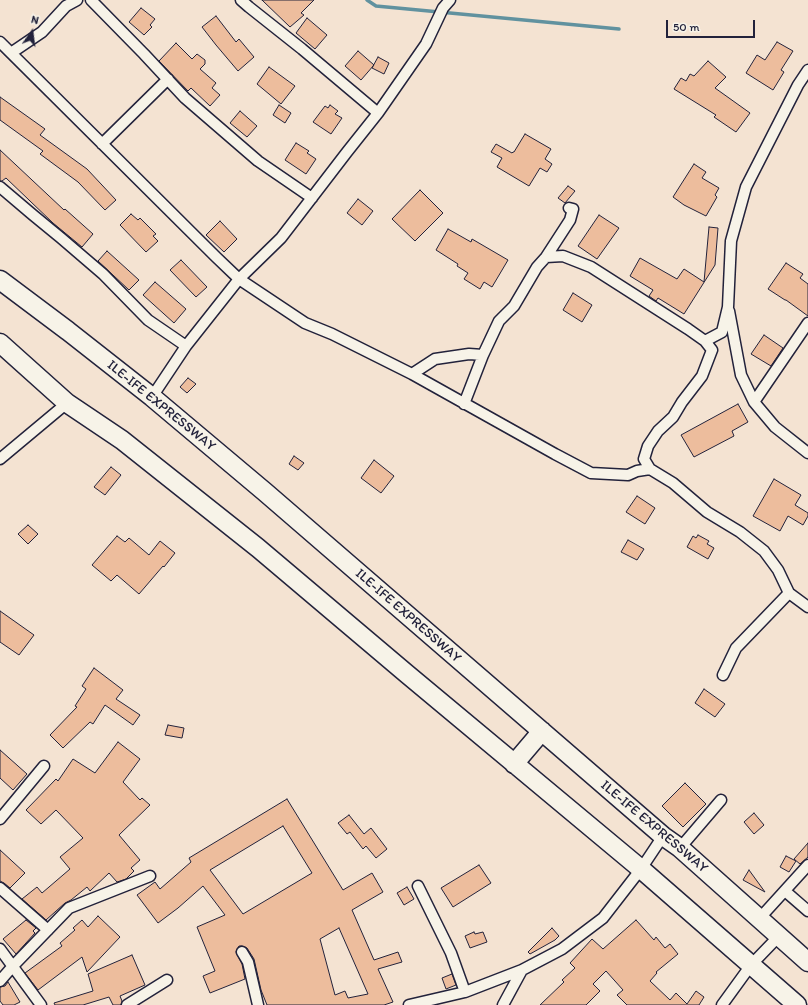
<!DOCTYPE html>
<style>
body{margin:0}
#map{position:relative;width:808px;height:1005px;overflow:hidden;background:#f4e3d2;font-family:Itim,sans-serif}
canvas{display:block}
.north{position:absolute;left:12px;top:12px;width:40px;height:40px;-webkit-text-stroke:3px #f7f3e8;paint-order:stroke;rotate:14deg;font-size:11px;font-weight:700;line-height:16px;text-align:center;color:#22223b}
.north::after{content:'';display:block;margin:auto;width:14px;height:18px;background:#22223b;clip-path:polygon(50% 0,100% 100%,50% 72%,0 100%)}
.scale{position:absolute;left:666px;top:20px;width:89px;height:18px;box-sizing:border-box;border:2px solid #22223b;border-top:0;padding-left:5px;font-size:12px;line-height:14px;white-space:nowrap;color:#22223b;-webkit-text-stroke:3px #f7f3e8;paint-order:stroke}
</style>
<div id="map">
<canvas width="808" height="1005"></canvas>
<div class="north">N</div>
<div class="scale">50 m</div>
</div>
<script>
const ctx = document.querySelector('canvas').getContext('2d');
ctx.lineJoin = 'round';
const toPath = rows => new Path2D(rows.map(r => 'M' + r).join(''));
function trace(path, color, width, dash) { ctx.strokeStyle = color; ctx.lineWidth = width; ctx.lineCap = dash ? 'butt' : 'round'; ctx.setLineDash(dash || []); ctx.stroke(path); }
function fill(path, color) { ctx.fillStyle = color; ctx.fill(path, 'evenodd'); }
function write(font, color, halo, rows, align = 'center') {
  ctx.font = font + ' Itim,sans-serif'; ctx.lineWidth = 3; ctx.setLineDash([]); ctx.textBaseline = 'middle'; ctx.strokeStyle = halo; ctx.fillStyle = color; for (const [text, x, y, turn = 0] of rows) {
    ctx.save(); ctx.translate(x, y); ctx.rotate((+turn || 0) * Math.PI / 180); ctx.textAlign = isNaN(turn) ? turn : align; if (halo) ctx.strokeText(text, 0, 0); ctx.fillText(text, 0, 0); ctx.restore();
  }
}
trace(toPath([
 [367,0,376,6,619,29]
]), '#61929f', 3.5);
const building = toPath([
 [262,0,314,0,301,13,304,15,290,27,262,0],
 [141,8,155,19,150,25,152,27,144,35,129,22,141,8],
 [216,16,236,42,239,39,254,57,238,71,216,45,202,27,216,16],
 [307,18,327,35,315,49,296,33,307,18],
 [777,42,793,51,781,70,784,72,773,90,746,73,757,55,765,60,777,42],
 [176,43,192,59,197,54,205,60,205,64,200,69,216,83,212,88,220,95,210,106,191,88,188,91,159,61,176,43],
 [358,51,374,65,361,80,345,66,358,51],
 [378,57,389,63,384,74,372,68,378,57],
 [708,61,726,77,715,88,750,113,736,132,714,117,716,115,674,89,681,78,686,81,690,74,694,76,708,61],
 [269,67,295,86,281,104,257,84,269,67],
 [0,97,45,129,40,135,87,169,116,200,105,210,78,182,40,154,43,151,0,120,0,97],
 [279,105,291,113,285,123,273,115,279,105],
 [330,105,338,111,335,114,342,118,331,134,313,122,325,106,328,108,330,105],
 [240,111,257,126,247,137,230,123,240,111],
 [525,134,551,149,545,159,552,164,547,172,540,168,529,186,497,167,502,158,491,152,496,144,512,153,513,152,514,152,525,134],
 [296,143,309,151,307,153,316,159,306,174,285,160,296,143],
 [0,150,64,210,65,209,93,234,82,247,53,223,6,178,2,181,0,181,0,150],
 [694,164,706,172,702,178,719,188,715,195,717,197,706,216,684,205,673,197,694,164],
 [568,186,575,191,565,203,558,198,568,186],
 [420,190,443,213,415,241,392,219,420,190],
 [358,199,373,211,362,225,347,213,358,199],
 [131,214,138,220,140,218,156,234,153,236,158,241,146,252,120,225,131,214],
 [599,215,619,228,597,259,578,246,599,215],
 [220,221,237,239,224,252,206,235,220,221],
 [709,227,718,228,715,265,684,314,658,298,656,301,649,296,653,290,630,276,640,258,677,279,684,269,704,282,709,227],
 [448,229,471,242,472,239,508,260,492,287,484,282,480,289,464,279,468,273,457,266,458,264,436,250,448,229],
 [107,251,139,280,129,290,98,261,107,251],
 [181,260,207,287,196,297,170,270,181,260],
 [786,263,803,274,800,278,808,284,808,316,786,300,785,300,768,289,786,263],
 [155,282,186,309,174,323,143,295,155,282],
 [573,293,592,305,582,322,563,310,573,293],
 [764,335,783,348,771,366,751,354,764,335],
 [188,378,196,384,187,393,180,387,188,378],
 [738,404,748,422,732,431,734,436,694,457,681,435,738,404],
 [294,456,304,463,298,470,289,464,294,456],
 [374,460,394,476,381,493,361,478,374,460],
 [111,467,121,475,105,495,94,487,111,467],
 [774,479,801,495,795,505,808,513,808,516,803,525,788,516,780,531,753,516,774,479],
 [637,496,655,508,645,524,626,512,637,496],
 [28,525,38,534,28,544,18,534,28,525],
 [698,535,709,541,707,544,714,548,708,559,687,547,693,536,696,538,698,535],
 [117,536,125,542,129,538,149,555,160,541,175,553,164,567,163,566,139,594,117,575,111,581,92,565,117,536],
 [628,540,644,549,637,560,621,552,628,540],
 [0,611,34,635,19,655,0,642,0,611],
 [94,668,123,690,116,699,140,715,133,725,105,705,93,724,90,722,63,748,50,735,77,707,75,706,86,689,82,686,94,668],
 [704,689,725,704,715,717,695,703,704,689],
 [168,725,184,728,182,738,165,735,168,725],
 [118,742,140,759,123,782,140,800,142,798,150,805,119,835,140,860,131,868,134,871,126,879,117,882,109,873,90,891,87,887,71,900,65,903,46,920,22,899,37,887,42,893,70,869,60,857,83,838,56,810,41,824,26,810,56,779,58,781,73,759,95,773,118,742],
 [0,750,27,774,13,790,0,778,0,750],
 [685,783,706,804,683,827,662,806,685,783],
 [287,799,343,890,372,873,383,892,352,910,374,960,398,952,402,962,378,969,393,1002,384,1005,267,1005,261,990,254,959,247,948,242,946,239,946,237,949,236,952,242,964,245,979,210,993,203,976,215,971,197,927,225,915,203,886,178,908,158,923,137,895,155,882,160,889,191,862,189,858,287,799],
 [283,826,312,873,243,914,210,870,283,826],
 [339,928,368,994,348,998,345,991,335,995,320,939,339,928],
 [754,813,764,825,754,834,744,822,754,813],
 [349,815,364,834,371,828,387,849,376,858,366,846,363,849,350,832,347,834,338,823,349,815],
 [808,843,808,857,800,864,794,859,808,843],
 [0,850,25,873,10,888,4,883,0,881,0,850],
 [786,856,796,861,789,872,780,867,786,856],
 [479,865,491,883,453,907,441,888,479,865],
 [749,870,765,892,743,880,749,870],
 [407,887,414,899,404,905,397,893,407,887],
 [98,916,120,937,87,972,82,957,38,990,25,973,62,946,60,943,75,930,73,928,82,920,88,927,98,916],
 [26,920,36,928,33,931,35,933,16,954,3,939,26,920],
 [636,920,654,940,656,937,665,948,670,944,678,954,656,972,657,973,650,981,670,1000,676,993,687,1004,696,991,704,997,699,1005,627,1005,617,995,623,990,606,971,593,984,600,991,586,1005,540,1005,564,982,562,980,575,968,570,963,592,939,603,949,636,920],
 [552,928,559,936,555,940,530,954,528,952,552,928],
 [474,932,475,934,483,932,487,942,470,948,465,936,474,932],
 [132,955,145,985,120,996,122,1001,121,1005,113,1005,109,997,83,1005,55,1005,54,1003,93,991,88,974,132,955],
 [452,974,456,985,446,989,442,978,452,974],
 [8,982,20,1002,14,1005,3,1005,0,1001,0,987,5,986,8,982]
]);
fill(building, '#edbd9d');
trace(building, '#22223b', 1);
const street = toPath([
 [91,0,144,54,185,98,258,161,312,198],
 [241,0,249,7,302,49,378,113],
 [0,42,216,257,239,279,305,323,332,334,412,374,555,454,591,473,628,475,637,471,650,469,673,483,707,512,740,532,764,551,778,570,789,593,808,607],
 [11,53,42,32,66,6,77,0],
 [102,144,168,79],
 [0,187,33,215,61,238,103,274,148,320,186,346],
 [546,257,563,256,591,267,688,329,705,341,712,350,702,376,682,402,673,417,658,431,648,446,644,459,650,469],
 [729,311,741,375,754,402,775,427,808,453],
 [705,341,722,332,728,307,731,241,746,187,798,85,808,70],
 [483,355,499,321,514,306,537,267,546,257,570,220,573,209,569,208],
 [412,374,435,359,469,354,483,355,464,404],
 [152,397,186,346,239,279,281,238,347,152,378,113,426,44,443,8,450,0],
 [754,402,808,323],
 [0,459,67,403],
 [723,675,736,648,789,593],
 [0,819,44,766],
 [680,848,721,800],
 [418,886,451,953,465,992],
 [0,888,48,930],
 [785,891,808,911],
 [759,919,808,865],
 [0,949,41,1005],
 [242,952,248,962,258,1005],
 [0,981,13,966,69,908,150,876],
 [127,1005,167,980],
 [409,1005,465,992,522,970],
 [503,1005,522,970,562,949,603,918,641,869,663,836],
 [722,1005,751,965,779,936]
]);
const highway = toPath([
 [0,280,68,331,152,397,265,492,663,836,680,848,808,962],
 [0,343,67,403,122,440,258,548,407,674,641,869,797,1005],
 [514,764,542,731]
]);
trace(street, '#22223b', 13);
trace(highway, '#22223b', 21);
trace(street, '#f7f3e8', 10);
trace(highway, '#f7f3e8', 18);
write('14px', '#22223b', '#f7f3e8', [
 ["ILE-IFE EXPRESSWAY",161,406,39],
 ["ILE-IFE EXPRESSWAY",408,616,41],
 ["ILE-IFE EXPRESSWAY",654,827,40]
]);
</script>
